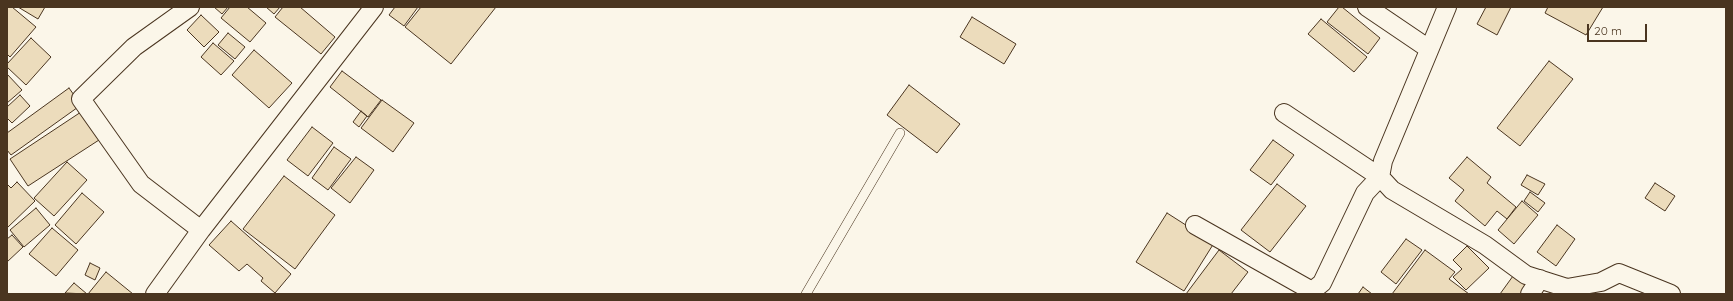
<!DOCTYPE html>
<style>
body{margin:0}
#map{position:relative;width:1733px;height:301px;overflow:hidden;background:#fbf6e9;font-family:Quicksand,sans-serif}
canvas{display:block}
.frame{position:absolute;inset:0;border:8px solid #4a3520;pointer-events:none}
.scale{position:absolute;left:1587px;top:24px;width:60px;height:18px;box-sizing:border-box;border:2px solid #4a3520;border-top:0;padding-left:5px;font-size:12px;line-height:14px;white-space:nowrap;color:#4a3520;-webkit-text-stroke:3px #fbf6e9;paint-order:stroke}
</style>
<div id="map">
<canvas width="1733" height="301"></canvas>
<div class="frame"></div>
<div class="scale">20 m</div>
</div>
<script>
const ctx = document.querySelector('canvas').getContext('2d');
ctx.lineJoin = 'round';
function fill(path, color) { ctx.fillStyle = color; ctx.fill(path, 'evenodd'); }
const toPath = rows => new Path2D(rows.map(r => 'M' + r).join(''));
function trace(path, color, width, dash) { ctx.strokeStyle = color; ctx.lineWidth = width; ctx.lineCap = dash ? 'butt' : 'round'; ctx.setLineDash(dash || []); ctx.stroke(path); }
const building = toPath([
 [7,7,12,7,36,27,10,57,7,54,7,7],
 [18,7,45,7,38,19,18,7],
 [214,7,228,7,222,14,214,7],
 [230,7,247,7,266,23,250,42,221,18,230,7],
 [266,7,280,7,274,14,266,7],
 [283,7,300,7,335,37,321,54,275,17,283,7],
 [395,7,418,7,404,26,389,15,395,7],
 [421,7,496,7,451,64,405,27,421,7],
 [1339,7,1342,7,1380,38,1368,54,1327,22,1339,7],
 [1486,7,1511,7,1497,35,1477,24,1486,7],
 [1548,7,1603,7,1586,35,1545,13,1548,7],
 [201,15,219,32,204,47,187,30,201,15],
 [972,17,1016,44,1004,64,960,37,972,17],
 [1321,19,1367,57,1354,72,1308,34,1321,19],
 [228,33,245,47,235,59,218,45,228,33],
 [31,38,51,57,26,85,7,67,7,64,31,38],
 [213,43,234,61,221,75,201,57,213,43],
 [254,50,292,83,269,108,232,75,254,50],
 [1549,61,1573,79,1520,146,1497,128,1549,61],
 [342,71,381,100,368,117,330,87,342,71],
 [7,74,22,90,7,103,7,74],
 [909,85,960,124,937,153,887,115,909,85],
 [69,88,81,105,11,155,7,150,7,133,69,88],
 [20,95,30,106,12,123,7,118,7,107,20,95],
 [382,100,414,123,393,152,361,128,382,100],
 [361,111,367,116,359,127,353,122,361,111],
 [81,112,99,140,28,186,10,159,81,112],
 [312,127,333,143,308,176,287,160,312,127],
 [1273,140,1294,155,1271,185,1250,170,1273,140],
 [334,147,351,159,328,190,312,178,334,147],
 [356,157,374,170,350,203,331,188,356,157],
 [1467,157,1491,177,1487,183,1516,207,1507,219,1497,211,1485,226,1455,201,1464,190,1449,178,1467,157],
 [67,162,87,180,54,216,34,198,67,162],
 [1527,175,1545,184,1538,195,1521,185,1527,175],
 [284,176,335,215,295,269,243,229,284,176],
 [17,182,35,201,7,228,7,184,11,188,17,182],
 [1655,183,1675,196,1665,211,1645,198,1655,183],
 [1277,184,1306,206,1270,252,1241,230,1277,184],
 [1530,192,1545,203,1538,212,1524,201,1530,192],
 [82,193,104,212,76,244,55,225,82,193],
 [1522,201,1538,215,1514,244,1498,230,1522,201],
 [36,208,50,225,24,247,10,230,36,208],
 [1167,213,1214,243,1184,291,1136,262,1167,213],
 [231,221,291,274,275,293,261,281,263,278,247,264,239,271,209,245,231,221],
 [1557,225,1575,239,1556,266,1537,252,1557,225],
 [52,228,78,250,56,276,29,254,52,228],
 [12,235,23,247,7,262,7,239,12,235],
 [1406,239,1422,250,1396,284,1381,272,1406,239],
 [1467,246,1489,268,1466,290,1453,277,1462,269,1453,260,1467,246],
 [1219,250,1248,272,1231,294,1186,294,1219,250],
 [1425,250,1455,272,1449,279,1469,294,1392,294,1425,250],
 [90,263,100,268,95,280,85,275,90,263],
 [106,272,133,294,88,294,106,272],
 [1513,276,1528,287,1522,294,1500,294,1513,276],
 [74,283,87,294,65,293,74,283],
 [1363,287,1372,294,1358,294,1363,287]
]);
fill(building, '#ecdcbc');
trace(building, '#4a3520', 1);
const service = toPath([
 [806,294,900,133]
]);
const minor = toPath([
 [190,7,134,47,81,99,141,184,201,230],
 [1367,7,1429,49],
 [1447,7,1383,161,1380,177,1392,190,1485,245,1526,275,1567,288,1601,282,1619,273,1671,294],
 [1195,225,1312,291,1322,283,1365,193,1380,177,1284,113],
 [155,294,201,230,374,7],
 [1530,294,1540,279]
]);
trace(service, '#4a3520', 10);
trace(minor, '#4a3520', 20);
trace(service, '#fbf6e9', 9);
trace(minor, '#fbf6e9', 18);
</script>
